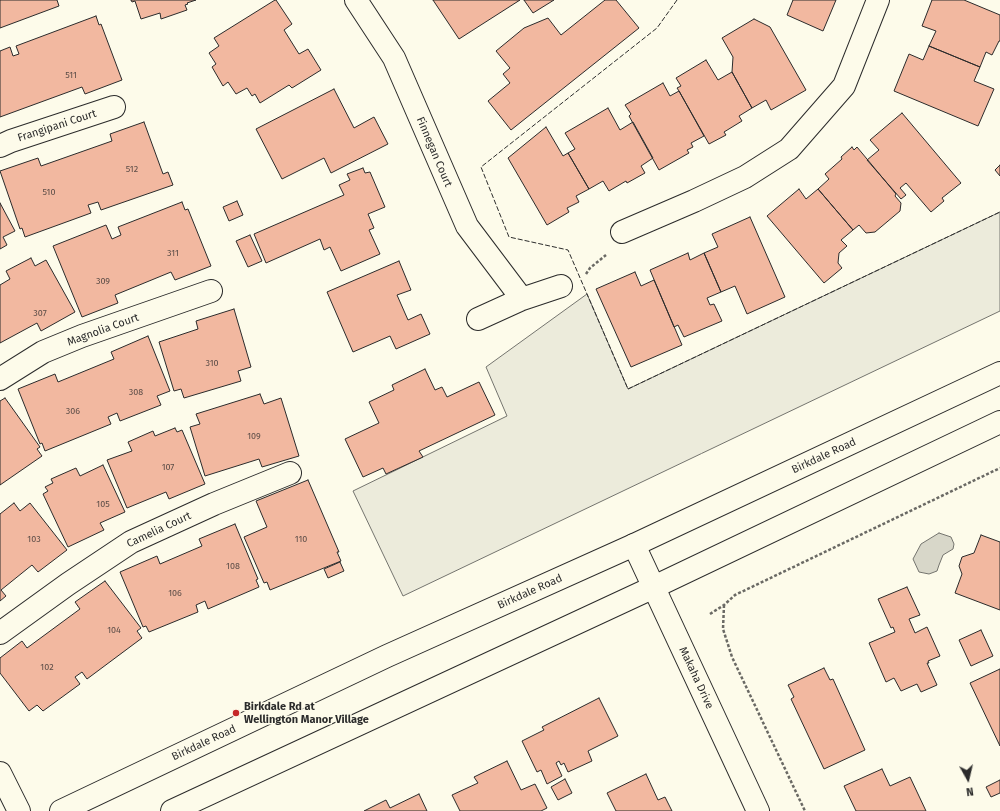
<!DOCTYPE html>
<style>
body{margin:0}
#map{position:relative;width:1000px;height:811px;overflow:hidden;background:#fdfbea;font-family:"Fira Sans",sans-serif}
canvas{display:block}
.north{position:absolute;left:948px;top:759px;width:40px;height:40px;-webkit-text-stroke:3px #fdfbea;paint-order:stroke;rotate:172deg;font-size:11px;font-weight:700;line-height:16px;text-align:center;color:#2b2b2b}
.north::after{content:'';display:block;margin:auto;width:14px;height:18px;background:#2b2b2b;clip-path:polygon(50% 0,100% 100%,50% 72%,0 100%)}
</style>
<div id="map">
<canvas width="1000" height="811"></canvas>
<div class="north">N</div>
</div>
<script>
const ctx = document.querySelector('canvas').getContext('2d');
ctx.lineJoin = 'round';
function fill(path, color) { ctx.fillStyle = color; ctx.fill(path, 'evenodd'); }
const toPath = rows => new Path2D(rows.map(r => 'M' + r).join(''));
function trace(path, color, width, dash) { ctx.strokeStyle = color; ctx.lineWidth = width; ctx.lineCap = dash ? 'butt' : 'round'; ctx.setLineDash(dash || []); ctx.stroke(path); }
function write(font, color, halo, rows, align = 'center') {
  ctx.font = font + ' "Fira Sans",sans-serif'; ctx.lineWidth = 3; ctx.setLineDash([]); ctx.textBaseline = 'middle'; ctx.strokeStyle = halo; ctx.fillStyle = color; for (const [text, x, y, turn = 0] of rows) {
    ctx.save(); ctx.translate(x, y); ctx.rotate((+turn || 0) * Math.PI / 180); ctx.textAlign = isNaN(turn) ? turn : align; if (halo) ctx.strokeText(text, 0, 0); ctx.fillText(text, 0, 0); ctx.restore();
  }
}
const green = toPath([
 [1000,212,1000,311,403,596,353,491,507,416,486,367,587,294,628,389,1000,212]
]);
fill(green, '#ecebdb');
trace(green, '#74746e', 1);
const water = toPath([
 [939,533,951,537,954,544,953,549,943,555,939,565,937,571,929,574,919,572,913,559,921,544,939,533]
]);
fill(water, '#d8d7c9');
trace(water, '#74746e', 1);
const building = toPath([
 [0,0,57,0,59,6,0,28,0,0],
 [131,0,196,0,187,3,188,4,185,5,187,10,161,19,160,13,141,19,135,1,132,2,131,0],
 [275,0,276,0,292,24,284,30,299,54,308,49,321,70,292,88,289,85,260,103,255,94,252,96,247,88,236,94,228,82,223,86,212,67,216,64,209,53,219,46,214,38,275,0],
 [433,0,520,0,459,39,433,0],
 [524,0,554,0,533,13,524,0],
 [605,0,616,0,639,28,511,130,488,101,510,83,503,74,510,68,496,51,524,28,548,18,561,35,605,0],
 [793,0,836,0,823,31,787,15,793,0],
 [932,0,964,0,1000,15,1000,41,999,41,992,55,986,52,980,67,929,46,936,31,922,26,932,0],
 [96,16,99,25,101,24,122,80,85,94,82,87,0,117,0,51,10,47,13,56,19,54,16,46,96,16],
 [754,19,770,27,806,90,771,110,766,100,752,108,732,72,733,57,722,38,754,19],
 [929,46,980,67,974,81,994,89,978,126,894,91,909,54,923,60,929,46],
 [706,60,718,80,732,72,752,108,739,116,742,121,724,132,726,135,709,144,679,91,677,88,681,86,676,78,706,60],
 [663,83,670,96,679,91,704,136,691,143,693,147,687,150,689,153,659,170,629,116,631,114,625,105,663,83],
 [334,89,354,128,374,117,388,144,331,173,324,158,282,179,256,129,334,89],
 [608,108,620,130,633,122,653,158,641,166,645,173,627,183,626,181,609,191,603,181,589,189,568,153,575,149,565,133,608,108],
 [902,113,961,183,942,198,944,201,931,212,906,183,900,188,906,195,901,199,867,160,879,150,870,140,902,113],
 [144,122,163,174,168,172,173,185,101,210,98,202,88,205,91,213,25,237,22,228,20,229,0,171,38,158,41,166,112,141,110,134,144,122],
 [546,127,563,156,568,153,589,189,576,196,579,202,567,208,569,212,547,225,508,158,546,127],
 [852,147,854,150,857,147,896,194,895,196,901,203,900,211,875,232,866,233,859,225,853,230,818,189,829,179,825,174,842,159,841,157,852,147],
 [1000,165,1000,176,995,170,1000,165],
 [363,168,365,173,370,172,385,207,368,214,374,228,369,230,380,254,341,271,330,247,324,250,320,239,266,263,254,234,344,195,339,185,350,180,347,174,363,168],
 [799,189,806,199,818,189,853,230,841,240,847,246,839,253,838,263,842,268,824,283,767,216,799,189],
 [237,201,243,215,229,221,223,207,237,201],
 [182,202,185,210,188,209,211,266,175,280,171,272,115,295,118,303,82,317,53,246,106,225,112,239,121,235,118,227,182,202],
 [0,203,15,231,3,237,7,245,0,249,0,203],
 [750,217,785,297,747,314,735,286,721,292,704,253,718,247,712,234,750,217],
 [250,235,262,261,248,267,236,241,250,235],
 [688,253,690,260,704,253,721,292,707,298,710,305,714,304,722,321,684,337,678,325,674,327,650,270,688,253],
 [31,258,35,266,46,260,75,312,41,331,37,323,0,343,0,285,10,279,6,271,31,258],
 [399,261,411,290,397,295,408,320,421,314,430,334,396,349,390,336,353,352,327,292,399,261],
 [635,272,641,286,654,280,682,345,631,367,596,289,635,272],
 [234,309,251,367,238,371,241,381,184,398,181,389,174,391,159,342,198,329,196,321,234,309],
 [148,336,170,391,157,396,161,405,120,421,117,413,108,417,111,424,45,451,42,443,40,444,18,389,55,374,58,382,114,359,111,352,148,336],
 [425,369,435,390,442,387,447,397,479,382,495,415,419,451,423,457,386,474,383,468,363,477,345,439,379,423,369,402,394,390,392,385,425,369],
 [260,394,264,404,281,398,299,456,262,467,259,459,205,476,190,427,200,424,196,414,260,394],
 [5,398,40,447,37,449,42,456,0,485,0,401,5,398],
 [175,428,177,432,182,430,205,484,169,499,166,492,127,508,107,460,132,451,128,442,153,431,155,436,175,428],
 [103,465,125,512,100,523,104,530,68,547,43,494,48,491,45,487,53,483,51,479,76,468,80,476,103,465],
 [308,480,339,552,337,552,341,561,270,590,267,582,264,583,244,537,267,527,256,501,308,480],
 [14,503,20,511,30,503,67,550,38,572,32,565,1,590,6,596,0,601,0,514,14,503],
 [235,524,258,579,256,580,259,587,208,609,205,601,196,605,198,612,149,632,146,626,143,627,120,572,157,556,160,564,202,546,199,539,235,524],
 [981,535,1000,542,1000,610,955,593,962,574,959,566,962,557,974,553,981,535],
 [340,562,344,571,328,578,324,569,340,562],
 [105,581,141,628,137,631,142,638,87,679,82,672,75,677,80,684,43,711,37,705,29,711,0,673,0,658,22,641,27,648,80,609,75,602,105,581],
 [907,587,920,615,909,619,915,633,927,627,940,656,928,661,929,663,927,663,937,685,921,692,917,684,901,691,894,678,886,682,869,643,895,632,893,627,891,628,878,599,907,587],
 [981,630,993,656,971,666,959,640,981,630],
 [824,668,830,680,833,679,865,750,824,769,791,699,794,697,788,685,824,668],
 [1000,669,1000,746,970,683,1000,669],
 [599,698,618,736,588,751,592,761,568,772,564,763,561,765,559,761,556,763,562,776,547,784,541,770,537,772,522,741,544,730,542,727,599,698],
 [507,761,521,790,535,784,547,808,541,811,460,811,452,795,478,783,474,777,507,761],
 [882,769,890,786,910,777,926,811,856,811,844,786,882,769],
 [646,774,658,800,665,797,672,811,616,811,607,793,646,774],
 [565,779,572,793,558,800,551,787,565,779],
 [1000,780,1000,793,991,797,986,787,1000,780],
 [419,794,427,811,364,811,386,800,390,808,419,794]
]);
fill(building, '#f2b8a0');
trace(building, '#2b2b2b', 1);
const minor = toPath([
 [356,0,394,58,467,226,522,299],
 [0,146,11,141,114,107],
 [622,232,694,201,745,177,789,149,844,86,878,0],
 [478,319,522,299,561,286],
 [0,379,43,352,82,336,211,291],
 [634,545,758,811],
 [0,633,68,584,131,542,214,504,290,473],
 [0,773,19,811]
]);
const major = toPath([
 [61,811,387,656,634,545,1000,373],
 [172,811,654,587,1000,422]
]);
trace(minor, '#2b2b2b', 24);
trace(major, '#2b2b2b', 24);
trace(toPath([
 [586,274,590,268,606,255],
 [724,605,723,629,732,657,805,811],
 [710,614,724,605,735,595,1000,468]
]), '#6a6964', 2.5, [3, 2]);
trace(minor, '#fdfbea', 22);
trace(major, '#fdfbea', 22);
trace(toPath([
 [677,0,657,28,481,167,509,237,568,250,628,389,1000,212]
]), '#2b2b2b', 1, [5, 2]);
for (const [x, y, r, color] of [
 [236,713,4,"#c62828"]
]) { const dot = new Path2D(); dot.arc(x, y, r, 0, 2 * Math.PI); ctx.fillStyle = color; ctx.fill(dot); trace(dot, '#fdfbea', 1.5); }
write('9px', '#5d4e48', null, [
 ["511",71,75],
 ["512",132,169],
 ["510",49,192],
 ["311",173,253],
 ["309",103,281],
 ["307",40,313],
 ["310",212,363],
 ["308",136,392],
 ["306",73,411],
 ["109",254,436],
 ["107",168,467],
 ["105",103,504],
 ["103",34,539],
 ["110",301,539],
 ["108",233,566],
 ["106",175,593],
 ["104",114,630],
 ["102",47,667]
]);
write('11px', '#2b2b2b', '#fdfbea', [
 ["Frangipani Court",57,126,-18],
 ["Finnegan Court",434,152,67],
 ["Magnolia Court",103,330,-20],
 ["Birkdale Road",824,456,-25],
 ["Camelia Court",159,530,-25],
 ["Birkdale Road",530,592,-24],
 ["Makaha Drive",696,678,65],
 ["Birkdale Road",204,743,-25]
]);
write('bold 11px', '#2b2b2b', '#fdfbea', [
 ["Birkdale Rd at",244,707],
 ["Wellington Manor Village",244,720]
], 'left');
</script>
